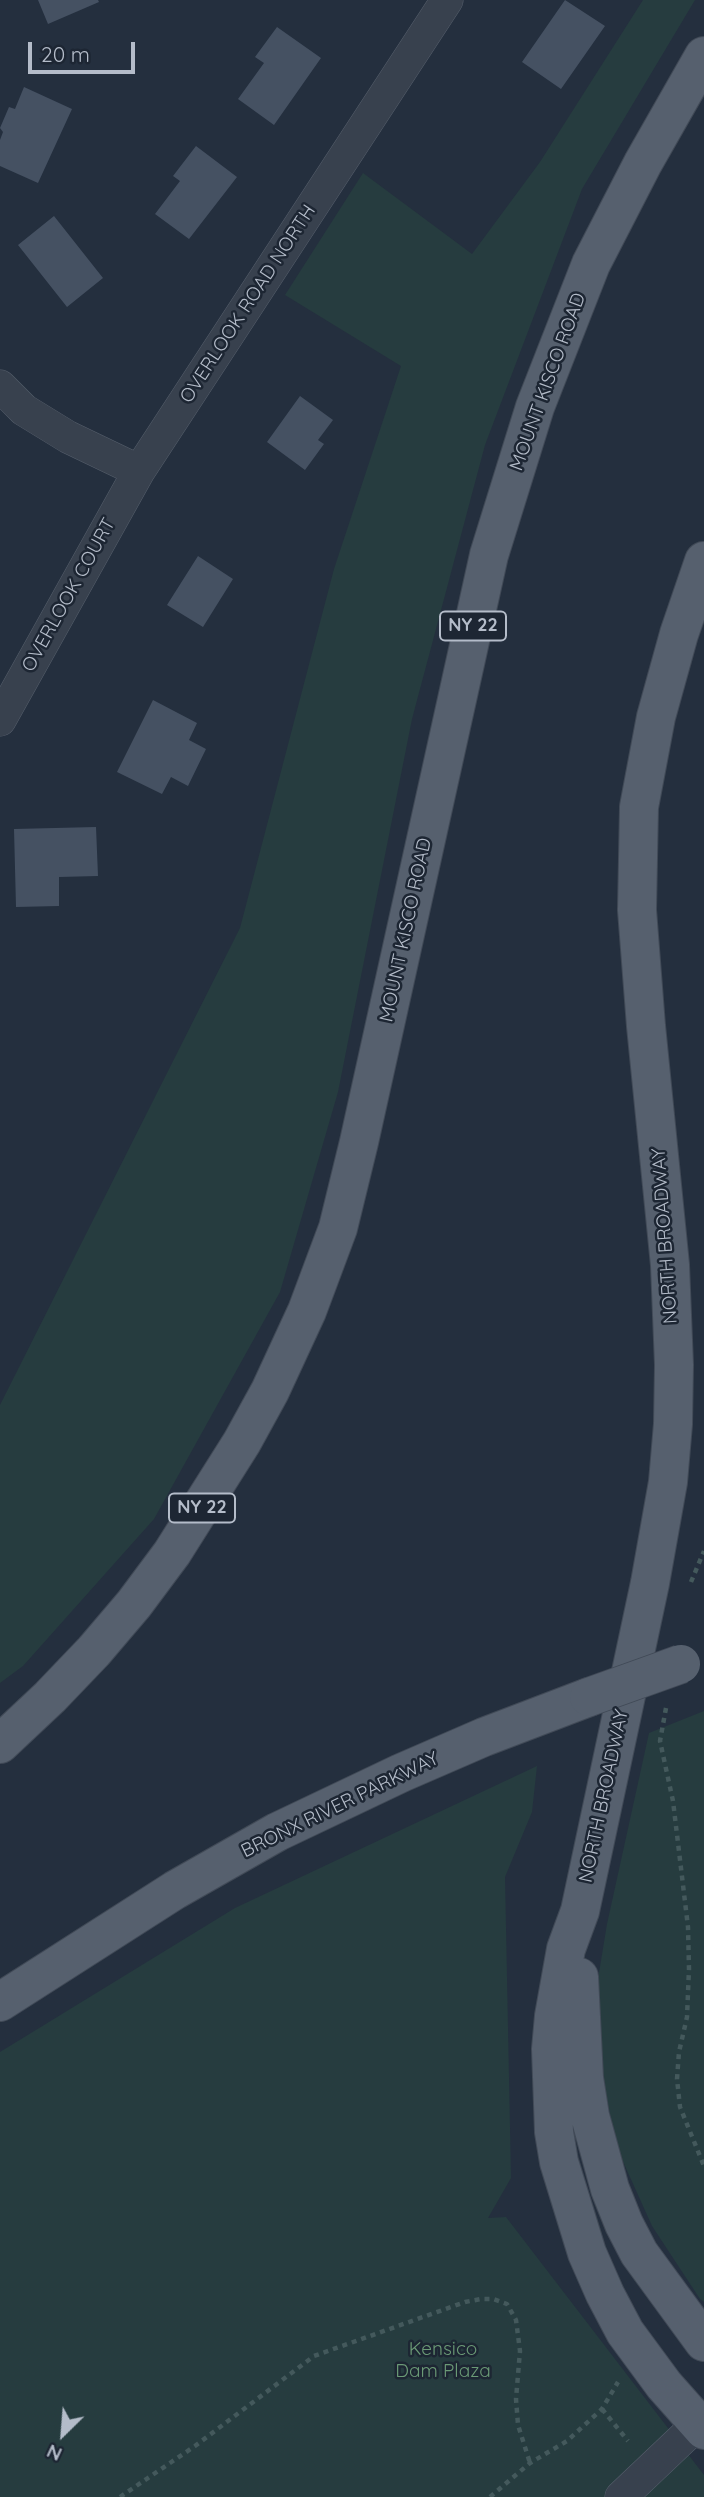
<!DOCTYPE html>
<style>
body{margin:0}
#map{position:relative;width:704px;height:2497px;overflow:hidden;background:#242f3e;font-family:Quicksand,sans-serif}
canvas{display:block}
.north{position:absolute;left:28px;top:2399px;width:70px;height:70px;-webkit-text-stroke:5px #1d2633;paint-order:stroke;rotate:205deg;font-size:19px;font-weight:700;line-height:28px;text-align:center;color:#b4bcc9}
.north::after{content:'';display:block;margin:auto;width:24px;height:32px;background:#b4bcc9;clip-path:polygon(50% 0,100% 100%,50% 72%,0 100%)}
.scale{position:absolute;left:28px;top:42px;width:107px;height:32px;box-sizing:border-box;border:4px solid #b4bcc9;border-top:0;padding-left:9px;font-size:21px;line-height:24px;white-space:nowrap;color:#b4bcc9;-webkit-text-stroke:5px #1d2633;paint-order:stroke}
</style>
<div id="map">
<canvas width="704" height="2497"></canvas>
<div class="north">N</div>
<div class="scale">20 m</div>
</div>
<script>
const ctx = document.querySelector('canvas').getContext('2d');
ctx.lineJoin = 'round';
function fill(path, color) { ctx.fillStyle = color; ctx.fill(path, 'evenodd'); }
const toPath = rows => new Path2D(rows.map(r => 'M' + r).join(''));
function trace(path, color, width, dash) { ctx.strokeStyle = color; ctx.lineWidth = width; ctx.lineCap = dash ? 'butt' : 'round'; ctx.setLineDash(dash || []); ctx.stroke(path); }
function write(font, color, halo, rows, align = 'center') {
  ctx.font = font + ' Quicksand,sans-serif'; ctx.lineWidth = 5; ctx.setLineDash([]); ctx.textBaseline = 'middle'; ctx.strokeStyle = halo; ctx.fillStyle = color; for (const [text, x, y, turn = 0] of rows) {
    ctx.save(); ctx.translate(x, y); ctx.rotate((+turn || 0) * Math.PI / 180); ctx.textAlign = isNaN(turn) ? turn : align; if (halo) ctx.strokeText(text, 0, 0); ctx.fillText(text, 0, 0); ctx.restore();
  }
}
fill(toPath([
 [643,0,695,0,582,189,485,445,412,719,338,1092,280,1292,154,1519,23,1666,0,1683,0,1405,240,928,334,569,401,366,285,295,363,173,472,254,540,162],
 [704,1711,704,2302,700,2299,652,2226,616,2146,603,2077,596,1991,607,1924,649,1733],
 [537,1766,532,1812,505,1877,511,2178,488,2218,506,2217,704,2475,704,2497,0,2497,0,2052,235,1908]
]), '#263c3f');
fill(toPath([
 [38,0,98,0,99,2,48,24],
 [565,0,605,26,561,89,522,62],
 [277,27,321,58,274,125,238,99,264,63,255,57],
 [24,87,72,109,38,183,0,166,0,140,3,132,0,128,9,107,15,109],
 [196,146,237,177,189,239,155,214,180,181,173,176],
 [54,216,103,278,67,307,18,245],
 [300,396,333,420,318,440,324,444,305,470,267,442],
 [198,556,233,579,203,627,167,605],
 [153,700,197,723,189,740,206,749,188,786,171,777,162,794,117,772],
 [96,827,98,876,59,877,59,906,16,907,14,829]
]), '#455162');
const minor = toPath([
 [0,386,24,410,68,437,139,471,447,0],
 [0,720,139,471],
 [621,2497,698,2424]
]);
const primary = toPath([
 [704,561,679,634,656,717,639,807,637,910,646,1026,670,1265,674,1365,673,1424,668,1482,650,1583,580,1911,566,1949,554,2016,551,2049,554,2132,559,2162,587,2253,605,2294,625,2332,664,2385,704,2430],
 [0,1744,50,1697,94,1651,134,1604,172,1553,242,1442,270,1391,307,1311,338,1228,359,1142,489,555,535,407,591,264,643,163,704,56],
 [579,1977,584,2078,590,2116,610,2189,624,2224,639,2253,704,2342],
 [0,2002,175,1890,277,1832,401,1773,484,1737,589,1697]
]);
trace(minor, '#565f6c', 33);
trace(primary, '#414a57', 40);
trace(toPath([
 [691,1582,704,1551],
 [666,1708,660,1741,673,1801,688,1927,689,1969,687,2017,679,2052,677,2079,680,2107,704,2166],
 [602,2409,628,2441],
 [120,2497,195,2446,314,2356,465,2302,481,2299,493,2299,507,2304,516,2320,520,2351,516,2399,518,2425,530,2463],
 [490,2497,530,2463,567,2441,602,2409,618,2382]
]), '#44595c', 4.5, [5, 5]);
trace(minor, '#38414e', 32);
trace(primary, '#56606e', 38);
const primaryBridge = toPath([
 [589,1697,681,1664]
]);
trace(primaryBridge, '#414a57', 40, []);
trace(primaryBridge, '#56606e', 38);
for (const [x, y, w] of [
 [473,626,66],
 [202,1508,66]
]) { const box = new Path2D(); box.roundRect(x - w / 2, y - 14.5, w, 29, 5); ctx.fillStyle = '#1d2633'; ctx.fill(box); trace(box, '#b4bcc9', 2); }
write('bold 18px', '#b4bcc9', null, [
 ["NY 22",473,626],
 ["NY 22",202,1508]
]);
write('19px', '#b4bcc9', '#1d2633', [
 ["OVERLOOK ROAD NORTH",248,304,-57],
 ["MOUNT KISCO ROAD",548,382,-70],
 ["OVERLOOK COURT",69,595,-61],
 ["MOUNT KISCO ROAD",406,930,-78],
 ["NORTH BROADWAY",665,1236,-94],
 ["NORTH BROADWAY",604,1796,-78],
 ["BRONX RIVER PARKWAY",340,1805,-26]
]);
write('19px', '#6b9a76', '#1d2633', [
 ["Kensico",443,2349],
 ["Dam Plaza",443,2371]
]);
</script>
